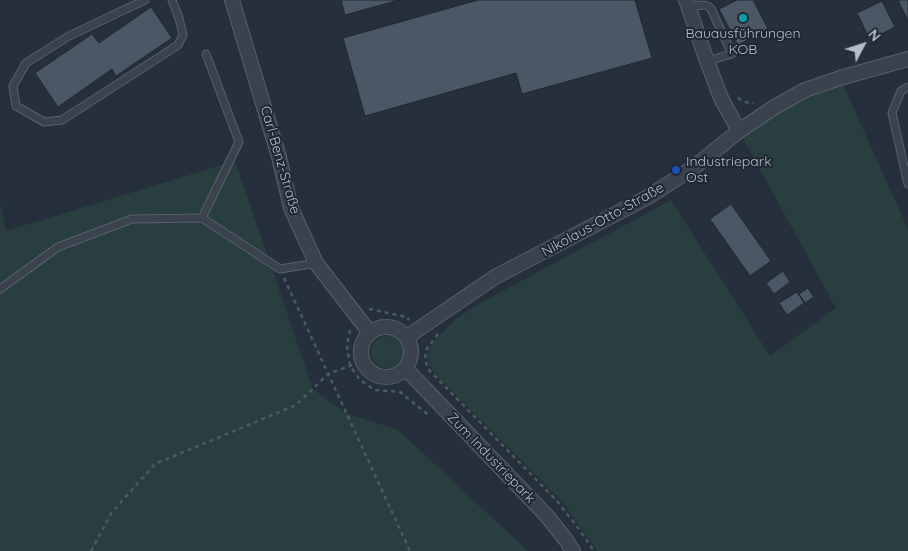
<!DOCTYPE html>
<meta charset="utf-8">
<style>
body{margin:0}
#map{position:relative;width:908px;height:551px;overflow:hidden;background:#26303d;font-family:Quicksand,sans-serif}
canvas{display:block}
.north{position:absolute;left:838px;top:20px;width:50px;height:50px;-webkit-text-stroke:4px #1e2732;paint-order:stroke;rotate:50deg;font-size:14px;font-weight:700;line-height:20px;text-align:center;color:#b6bdc8}
.north::after{content:'';display:block;margin:auto;width:18px;height:22px;background:#b6bdc8;clip-path:polygon(50% 0,100% 100%,50% 72%,0 100%)}
</style>
<div id="map">
<canvas width="908" height="551"></canvas>
<div class="north">N</div>
</div>
<script>
const ctx = document.querySelector('canvas').getContext('2d');
ctx.lineJoin = 'round';
function fill(path, color) { ctx.fillStyle = color; ctx.fill(path, 'evenodd'); }
const toPath = rows => new Path2D(rows.map(r => 'M' + r).join(''));
function trace(path, color, width, dash) { ctx.strokeStyle = color; ctx.lineWidth = width; ctx.lineCap = dash ? 'butt' : 'round'; ctx.setLineDash(dash || []); ctx.stroke(path); }
function write(font, color, halo, rows, align = 'center') {
  ctx.font = font + ' Quicksand,sans-serif'; ctx.lineWidth = 4; ctx.setLineDash([]); ctx.textBaseline = 'middle'; ctx.strokeStyle = halo; ctx.fillStyle = color; for (const [text, x, y, turn = 0] of rows) {
    ctx.save(); ctx.translate(x, y); ctx.rotate((+turn || 0) * Math.PI / 180); ctx.textAlign = isNaN(turn) ? turn : align; if (halo) ctx.strokeText(text, 0, 0); ctx.fillText(text, 0, 0); ctx.restore();
  }
}
fill(toPath([
 [840,78,908,229,908,551,597,551,563,502,437,376,429,365,427,357,429,348,438,337,457,318,479,304,671,200,770,356,836,308,739,131],
 [235,161,313,389,345,413,398,430,528,551,0,551,0,202,6,231],
 '371 352a16 16 0 1 1 32 0a16 16 0 1 1-32 0Z'
]), '#293e3f');
const building = toPath([
 [341,0,399,0,345,15,341,0],
 [478,0,635,0,652,58,522,94,516,73,365,116,343,38,478,0],
 [737,0,753,0,768,29,738,45,719,9,737,0],
 [898,0,908,0,908,21,898,0],
 [882,1,895,27,870,40,857,13,882,1],
 [151,7,172,38,116,76,112,69,58,107,35,73,92,34,99,43,151,7],
 [731,204,771,261,750,276,710,219,731,204],
 [783,271,790,282,774,294,766,283,783,271],
 [808,288,814,297,805,303,799,294,808,288],
 [797,292,804,303,787,315,779,303,797,292]
]);
fill(building, '#4c5765');
trace(building, '#202934', 1);
const service = toPath([
 [145,0,69,36,26,63,13,86,16,106,44,122,62,120,178,45,183,35,179,18,172,0],
 [688,6,704,5,708,6,711,9,732,54,707,61],
 [908,87,901,91,892,113,908,184],
 [202,218,239,142,206,54],
 [0,289,58,247,132,219,202,218,280,269,316,263]
]);
const minor = toPath([
 [232,0,279,157,291,208,316,263,370,333],
 [686,0,707,61,721,98,739,131],
 '361 352a25 25 0 1 1 50 0a25 25 0 1 1-50 0Z',
 [407,337,495,277,648,197,693,168,739,131,773,108,805,90,840,78,908,59],
 [406,369,547,516,566,540,573,551]
]);
trace(service, '#57606b', 9);
trace(minor, '#57606b', 16);
trace(toPath([
 [738,98,744,102,754,103],
 [284,278,410,551],
 [369,309,407,317,409,320],
 [350,330,347,346,350,366,360,380,375,390,400,392,430,416],
 [438,334,426,350,425,359,428,369,556,500,576,525,594,551],
 [91,551,112,512,155,464,296,405,328,374,363,361]
]), '#485b5d', 2.5, [4, 4]);
trace(service, '#39424d', 7);
trace(minor, '#39424d', 14);
for (const [x, y, r, color] of [
 [743,18,5,"#0f9aa8"],
 [676,170,5,"#1a4fb4"]
]) { const dot = new Path2D(); dot.arc(x, y, r, 0, 2 * Math.PI); ctx.fillStyle = color; ctx.fill(dot); trace(dot, '#1e2732', 2); }
write('14px', '#b6bdc8', '#1e2732', [
 ["Bauausführungen",743,34],
 ["KOB",743,50],
 ["Industriepark",686,162,"left"],
 ["Ost",686,178,"left"]
]);
write('14px', '#b6bdc8', '#1e2732', [
 ["Carl-Benz-Straße",280,160,74],
 ["Nikolaus-Otto-Straße",603,220,-29],
 ["Zum Industriepark",491,458,46]
]);
</script>
